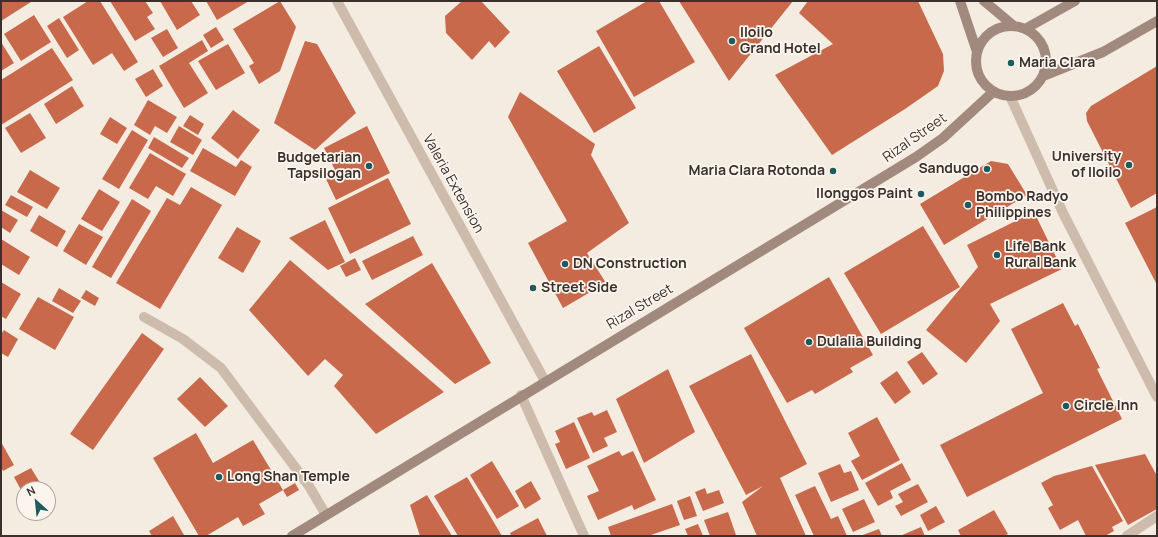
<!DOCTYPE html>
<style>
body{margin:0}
#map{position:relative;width:1158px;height:537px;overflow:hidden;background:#f4ebe1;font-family:Manrope,sans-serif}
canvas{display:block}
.frame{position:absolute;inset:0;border:2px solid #3b302b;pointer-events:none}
.north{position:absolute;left:16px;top:481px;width:40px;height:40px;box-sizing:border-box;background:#fbf5ee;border:1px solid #aea6a0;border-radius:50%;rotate:333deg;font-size:11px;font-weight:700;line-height:16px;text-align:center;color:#3b302b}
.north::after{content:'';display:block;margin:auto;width:14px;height:18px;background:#1f5a5e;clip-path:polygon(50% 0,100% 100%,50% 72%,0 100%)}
</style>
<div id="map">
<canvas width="1158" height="537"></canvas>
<div class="frame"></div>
<div class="north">N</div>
</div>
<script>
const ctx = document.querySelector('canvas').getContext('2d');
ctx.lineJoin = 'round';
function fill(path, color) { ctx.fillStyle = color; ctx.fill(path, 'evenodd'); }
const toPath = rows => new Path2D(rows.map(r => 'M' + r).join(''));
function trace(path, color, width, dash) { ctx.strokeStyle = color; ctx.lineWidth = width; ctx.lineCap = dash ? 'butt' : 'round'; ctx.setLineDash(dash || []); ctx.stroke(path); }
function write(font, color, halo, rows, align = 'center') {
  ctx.font = font + ' Manrope,sans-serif'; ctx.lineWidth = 3.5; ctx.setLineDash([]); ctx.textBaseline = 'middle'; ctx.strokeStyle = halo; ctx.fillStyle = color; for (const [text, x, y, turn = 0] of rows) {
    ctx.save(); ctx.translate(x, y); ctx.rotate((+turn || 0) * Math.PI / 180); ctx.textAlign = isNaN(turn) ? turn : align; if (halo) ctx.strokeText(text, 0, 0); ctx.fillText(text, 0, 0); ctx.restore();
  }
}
fill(toPath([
 [1,1,30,1,31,2,1,21],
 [88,1,100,1,138,62,124,71,112,53,93,65,63,17],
 [110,1,145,1,153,13,147,17,155,29,135,41],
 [160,1,191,1,200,15,177,30],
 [206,1,249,1,217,20],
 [280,1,296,27,280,71,259,84,249,66,254,63,233,29],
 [462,1,481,1,510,32,495,48,489,41,472,60,446,33,445,16],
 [647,1,659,1,695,62,634,97,596,31],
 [679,1,793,1,729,81],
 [808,1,918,1,943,54,944,71,938,86,905,109,832,155,775,75,833,44,799,13],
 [34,15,51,42,21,61,4,34],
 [59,18,79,50,67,58,47,26],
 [216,27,224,40,211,48,203,35],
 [167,29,178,48,163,57,151,38],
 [202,40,208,51,189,63,208,93,184,108,159,66],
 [305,41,317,44,356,113,315,150,274,123],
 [1,42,14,63,1,71],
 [228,44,245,73,216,90,198,61],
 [599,46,636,108,594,133,557,71],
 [52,48,73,80,1,125,1,80],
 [1157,66,1157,193,1131,208,1087,121,1086,113,1091,106],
 [153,69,163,86,146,97,135,79],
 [72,86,84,106,56,124,44,104],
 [520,92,595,144,591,155,629,223,587,253,606,283,563,308,528,243,567,221,508,117],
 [148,100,177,117,167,133,155,126,150,135,134,125],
 [233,110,260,130,238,159,211,138],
 [30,113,46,138,21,153,5,128],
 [190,115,204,124,198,135,183,126],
 [110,117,127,128,117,144,100,134],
 [179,126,202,140,193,155,170,142],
 [367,126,390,173,336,200,326,179,337,174,324,148],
 [132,130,148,140,119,189,102,179],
 [154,137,189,158,182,168,148,148],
 [203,148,236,167,241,160,252,167,235,196,190,171],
 [150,153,186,174,173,196,156,186,148,199,129,188],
 [991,161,1008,164,1027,195,944,245,920,204],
 [30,170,60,188,47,209,17,192],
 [388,178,411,224,350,254,328,208],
 [191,187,222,205,160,309,116,283,167,198,180,205],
 [99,189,120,202,102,231,81,219],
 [11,195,33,207,27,217,5,205],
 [132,199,151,211,111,278,92,267],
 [1157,207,1157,285,1125,223],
 [1,210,18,220,10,233,1,227],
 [1034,212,1062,269,990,304,1000,321,966,363,926,330,978,267,967,245],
 [39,215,66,231,57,247,30,231],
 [325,220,345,262,328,270,289,238],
 [79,224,103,237,86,265,63,251],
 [923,226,960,287,881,334,844,273],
 [237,227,261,241,243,273,218,258],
 [413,236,423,255,372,280,362,261],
 [1,239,30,257,19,275,1,264],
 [355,258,361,270,346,277,340,266],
 [290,260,444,392,376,434,334,386,343,375,325,359,308,376,249,310],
 [432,263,491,363,455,384,365,304],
 [829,277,873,355,850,368,853,372,815,394,812,390,787,403,744,328],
 [1,282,21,294,6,319,1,316],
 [59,288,81,301,73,313,52,301],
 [86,290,99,298,95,306,81,298],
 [38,297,74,317,55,350,19,329],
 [1063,303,1075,326,1078,324,1100,368,1097,369,1122,419,967,497,940,445,1043,393,1011,329],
 [4,330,18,339,8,357,1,353,1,334],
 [142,333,164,349,93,450,70,434],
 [922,352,938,374,923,385,907,362],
 [751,354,807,464,780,478,806,536,757,536,742,502,763,486,746,495,689,386],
 [668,369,695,432,644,463,616,399],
 [897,371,911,392,895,404,880,383],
 [200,377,228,406,205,427,177,399],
 [607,410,617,432,604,438,608,446,593,453,577,418,592,412,594,416],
 [877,417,900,460,862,480,851,461,860,456,848,433],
 [574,422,590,458,566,469,555,444,560,442,555,431],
 [196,433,213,463,253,440,283,490,259,504,265,514,243,526,238,517,206,536,199,536,153,458],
 [1,442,14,465,3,471,1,467],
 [619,451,622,456,633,451,656,500,634,510,632,505,598,520,587,496,599,491,587,466],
 [1145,454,1157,476,1157,509,1128,525,1095,465],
 [492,461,519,506,497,519,470,475],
 [902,463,911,480,890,491,893,498,878,506,865,483],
 [840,464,844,473,851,471,859,490,831,502,818,473],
 [1092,466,1123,521,1112,527,1114,531,1105,536,1086,536,1078,520,1060,530,1048,508,1053,505,1041,483,1054,476],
 [31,468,39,481,21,490,14,477],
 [467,477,502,536,458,536,434,496],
 [531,481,541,499,525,509,515,491],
 [295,483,299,490,287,497,283,490],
 [918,484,928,502,901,516,895,506,903,502,898,494],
 [815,486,831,519,838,516,847,536,814,536,795,495],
 [705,488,707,494,719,490,724,503,703,511,695,492],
 [427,495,452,536,420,536,410,505],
 [690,496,697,516,684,520,677,501],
 [864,499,875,522,853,532,842,509],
 [672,504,680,525,648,536,611,536,608,527],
 [936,506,945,522,928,531,920,515],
 [994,510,1008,534,1004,536,961,536,958,530],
 [728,512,736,535,710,536,704,520],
 [173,516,184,535,152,536,149,531],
 [538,518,547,536,511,536,510,533],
 [698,524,703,536,688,536,685,529],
 [921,527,925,536,900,536],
 [879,529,882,536,860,536]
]), '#c8694b');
trace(toPath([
 [337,1,545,381],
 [1010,96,1063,213,1157,397],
 [144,317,183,339,221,368,309,486,326,515],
 [521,395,584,536],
 [1127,536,1157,516]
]), '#cdbbac', 10);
trace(toPath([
 [960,1,977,52],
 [984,1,1014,26],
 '976 61a35 35 0 1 1 70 0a35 35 0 1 1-70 0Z',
 [1025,29,1075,1],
 [1043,76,1103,52,1157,21],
 [292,536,916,157,943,138,993,92]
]), '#a18a7d', 10);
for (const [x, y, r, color] of [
 [732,41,4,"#1f5a5e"],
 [1011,63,4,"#1f5a5e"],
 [1129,165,4,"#1f5a5e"],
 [369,166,4,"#1f5a5e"],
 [987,169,4,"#1f5a5e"],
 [833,171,4,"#1f5a5e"],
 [921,194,4,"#1f5a5e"],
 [968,205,4,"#1f5a5e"],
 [997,255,4,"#1f5a5e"],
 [565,264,4,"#1f5a5e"],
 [533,288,4,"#1f5a5e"],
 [809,342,4,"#1f5a5e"],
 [1066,406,4,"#1f5a5e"],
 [219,477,4,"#1f5a5e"]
]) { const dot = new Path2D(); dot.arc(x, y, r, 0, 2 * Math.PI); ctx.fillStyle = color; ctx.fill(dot); trace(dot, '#fbf5ee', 1.5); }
write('bold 14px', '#3b302b', '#fbf5ee', [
 ["Iloilo",740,33],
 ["Grand Hotel",740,49],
 ["Maria Clara",1019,63],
 ["University",1121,157,"right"],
 ["of Iloilo",1121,173,"right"],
 ["Budgetarian",361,158,"right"],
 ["Tapsilogan",361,174,"right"],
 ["Sandugo",979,169,"right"],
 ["Maria Clara Rotonda",825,171,"right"],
 ["Ilonggos Paint",913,194,"right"],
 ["Bombo Radyo",976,197],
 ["Philippines",976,213],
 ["Life Bank",1005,247],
 ["Rural Bank",1005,263],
 ["DN Construction",573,264],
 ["Street Side",541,288],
 ["Dulalia Building",817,342],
 ["Circle Inn",1074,406],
 ["Long Shan Temple",227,477]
], 'left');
write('14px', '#3b302b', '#fbf5ee', [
 ["Rizal Street",915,138,-35],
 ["Valeria Extension",453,184,61],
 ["Rizal Street",640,307,-31]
]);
</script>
